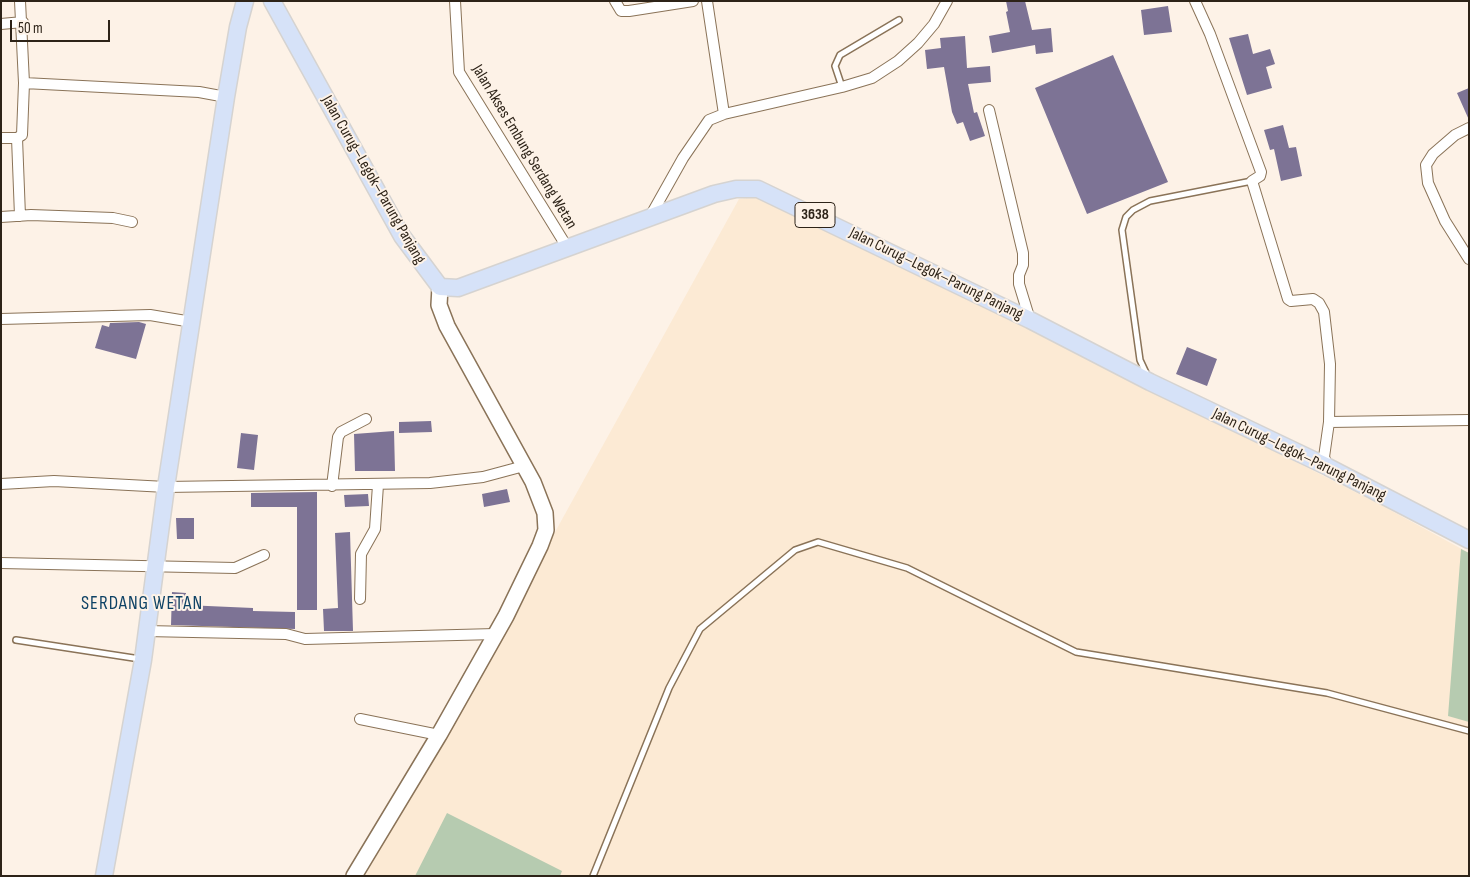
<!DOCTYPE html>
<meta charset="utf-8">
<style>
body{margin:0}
#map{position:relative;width:1470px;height:877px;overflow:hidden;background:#fdf2e7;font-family:"Sofia Sans Condensed",sans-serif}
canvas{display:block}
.frame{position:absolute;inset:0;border:2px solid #2d2318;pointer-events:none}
.scale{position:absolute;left:10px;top:20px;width:100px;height:22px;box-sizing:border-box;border:2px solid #2d2318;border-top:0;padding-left:6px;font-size:15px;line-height:18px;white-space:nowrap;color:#2d2318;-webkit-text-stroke:4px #fdf2e7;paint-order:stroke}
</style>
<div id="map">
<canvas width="1470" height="877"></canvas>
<div class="frame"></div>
<div class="scale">50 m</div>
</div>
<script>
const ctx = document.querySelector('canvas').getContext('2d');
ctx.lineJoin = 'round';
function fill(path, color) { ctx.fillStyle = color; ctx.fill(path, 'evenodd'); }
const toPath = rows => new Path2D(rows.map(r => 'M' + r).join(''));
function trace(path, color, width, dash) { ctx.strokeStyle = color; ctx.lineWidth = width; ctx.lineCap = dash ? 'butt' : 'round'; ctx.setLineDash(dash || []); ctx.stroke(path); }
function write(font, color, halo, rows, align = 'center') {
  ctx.font = font + ' "Sofia Sans Condensed",sans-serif'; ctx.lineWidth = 4; ctx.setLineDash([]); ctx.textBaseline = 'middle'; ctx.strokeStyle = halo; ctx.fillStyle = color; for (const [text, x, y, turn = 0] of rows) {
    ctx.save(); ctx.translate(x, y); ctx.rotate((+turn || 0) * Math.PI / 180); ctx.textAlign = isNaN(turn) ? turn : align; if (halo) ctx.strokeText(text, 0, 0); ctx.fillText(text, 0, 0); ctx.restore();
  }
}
fill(toPath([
 [768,195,1381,505,1469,553,1469,876,365,876,739,199]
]), '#fcead4');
fill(toPath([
 [1461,549,1469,553,1469,722,1448,716],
 [447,813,562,871,560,876,415,876]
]), '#b6cbb0');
fill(toPath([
 [1006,1,1025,1,1032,30,1051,28,1053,52,1036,54,1035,45,992,53,989,36,1010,32,1006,12,1008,11],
 [1168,6,1172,32,1144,35,1141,10],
 [1248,34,1253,54,1270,49,1275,64,1266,67,1272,88,1247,95,1229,38],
 [965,36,967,68,990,66,991,82,968,84,974,113,977,112,985,136,970,141,963,122,957,124,952,112,944,67,927,69,925,50,941,48,940,38],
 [1113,55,1168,182,1087,214,1035,88],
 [1469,88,1469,120,1457,93],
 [1283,125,1289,148,1296,147,1302,176,1281,181,1274,149,1270,150,1264,130],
 [139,322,146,324,136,359,95,348,102,325,109,327,110,323],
 [1187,347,1217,359,1207,386,1176,374],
 [431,421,432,432,399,433,399,422],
 [394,431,395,471,355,471,354,434],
 [241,433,258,435,254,470,237,468],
 [507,489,510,502,484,507,482,494],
 [317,492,317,610,297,610,297,507,251,507,251,493],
 [368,494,369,506,345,507,344,495],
 [176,518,194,518,194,539,177,539],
 [350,532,353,631,324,631,323,609,338,608,335,533],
 [172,592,186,593,185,605,253,608,253,611,295,612,295,629,171,625]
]), '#7d7395');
const lane = toPath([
 [842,87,835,66,840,55,899,20],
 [1147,375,1140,360,1122,230,1126,217,1133,210,1150,201,1252,181],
 [16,640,140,659],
 [593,876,669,688,700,629,795,550,818,542,907,568,1076,652,1327,693,1469,731]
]);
const street = toPath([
 [20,1,24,83,199,92,226,97],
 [455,1,459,72,567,247],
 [615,1,621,11,629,11,693,1],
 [707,1,724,114],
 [1195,1,1210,34,1261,172,1260,176,1252,181,1288,299,1291,301,1313,299,1319,303,1324,312,1330,364,1329,422],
 [1,24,23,22],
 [989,110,1023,253,1023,265,1019,275,1019,284,1030,320],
 [1469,128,1455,135,1433,154,1426,165,1428,183,1445,221,1469,259],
 [1,138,17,138,22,135,24,83],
 [17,138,20,216],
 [651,215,683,158,709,120,724,114,842,87,872,78,898,61,918,43,934,24,947,1],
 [1,217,31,215,113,218,132,222],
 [1,319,150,315,192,322],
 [1328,467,1324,457,1329,422,1469,420],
 [1,484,54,481,166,487,430,483,483,477,524,466],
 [332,486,338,437,341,432,366,419],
 [1,563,235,568,264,555],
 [360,599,361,554,375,529,378,485],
 [146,631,286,634,305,639,495,634],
 [360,719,439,735]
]);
const secondary = toPath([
 [354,876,439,735,506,616,540,546,546,530,545,513,533,482,447,326,439,305,440,287]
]);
const primary = toPath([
 [272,1,402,236,440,287,458,288,714,194,736,189,758,189,1030,320,1150,382,1328,467,1469,540],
 [104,876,143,660,166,487,226,97,238,27,245,1]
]);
trace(lane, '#8a7358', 8);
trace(street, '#8a7358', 12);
trace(secondary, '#8a7358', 18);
trace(primary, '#d5d3d1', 19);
trace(lane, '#fff', 5);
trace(street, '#fff', 10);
trace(secondary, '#fff', 15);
trace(primary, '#d6e2f8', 16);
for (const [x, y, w] of [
 [815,215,40]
]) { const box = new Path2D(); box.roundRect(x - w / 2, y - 12.5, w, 25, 4); ctx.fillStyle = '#fdf2e7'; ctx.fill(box); trace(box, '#2d2318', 1); }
write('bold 15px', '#2d2318', null, [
 ["3638",815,215]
]);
write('16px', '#2d2318', '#fdf2e7', [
 ["Jalan Akses Embung Serdang Wetan",524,147,59],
 ["Jalan Curug–Legok–Parung Panjang",373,180,60],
 ["Jalan Curug–Legok–Parung Panjang",936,274,26],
 ["Jalan Curug–Legok–Parung Panjang",1299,455,26]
]);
ctx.letterSpacing = '1px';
write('19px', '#0e4265', '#fdf2e7', [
 ["SERDANG WETAN",142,604]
]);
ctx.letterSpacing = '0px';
</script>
